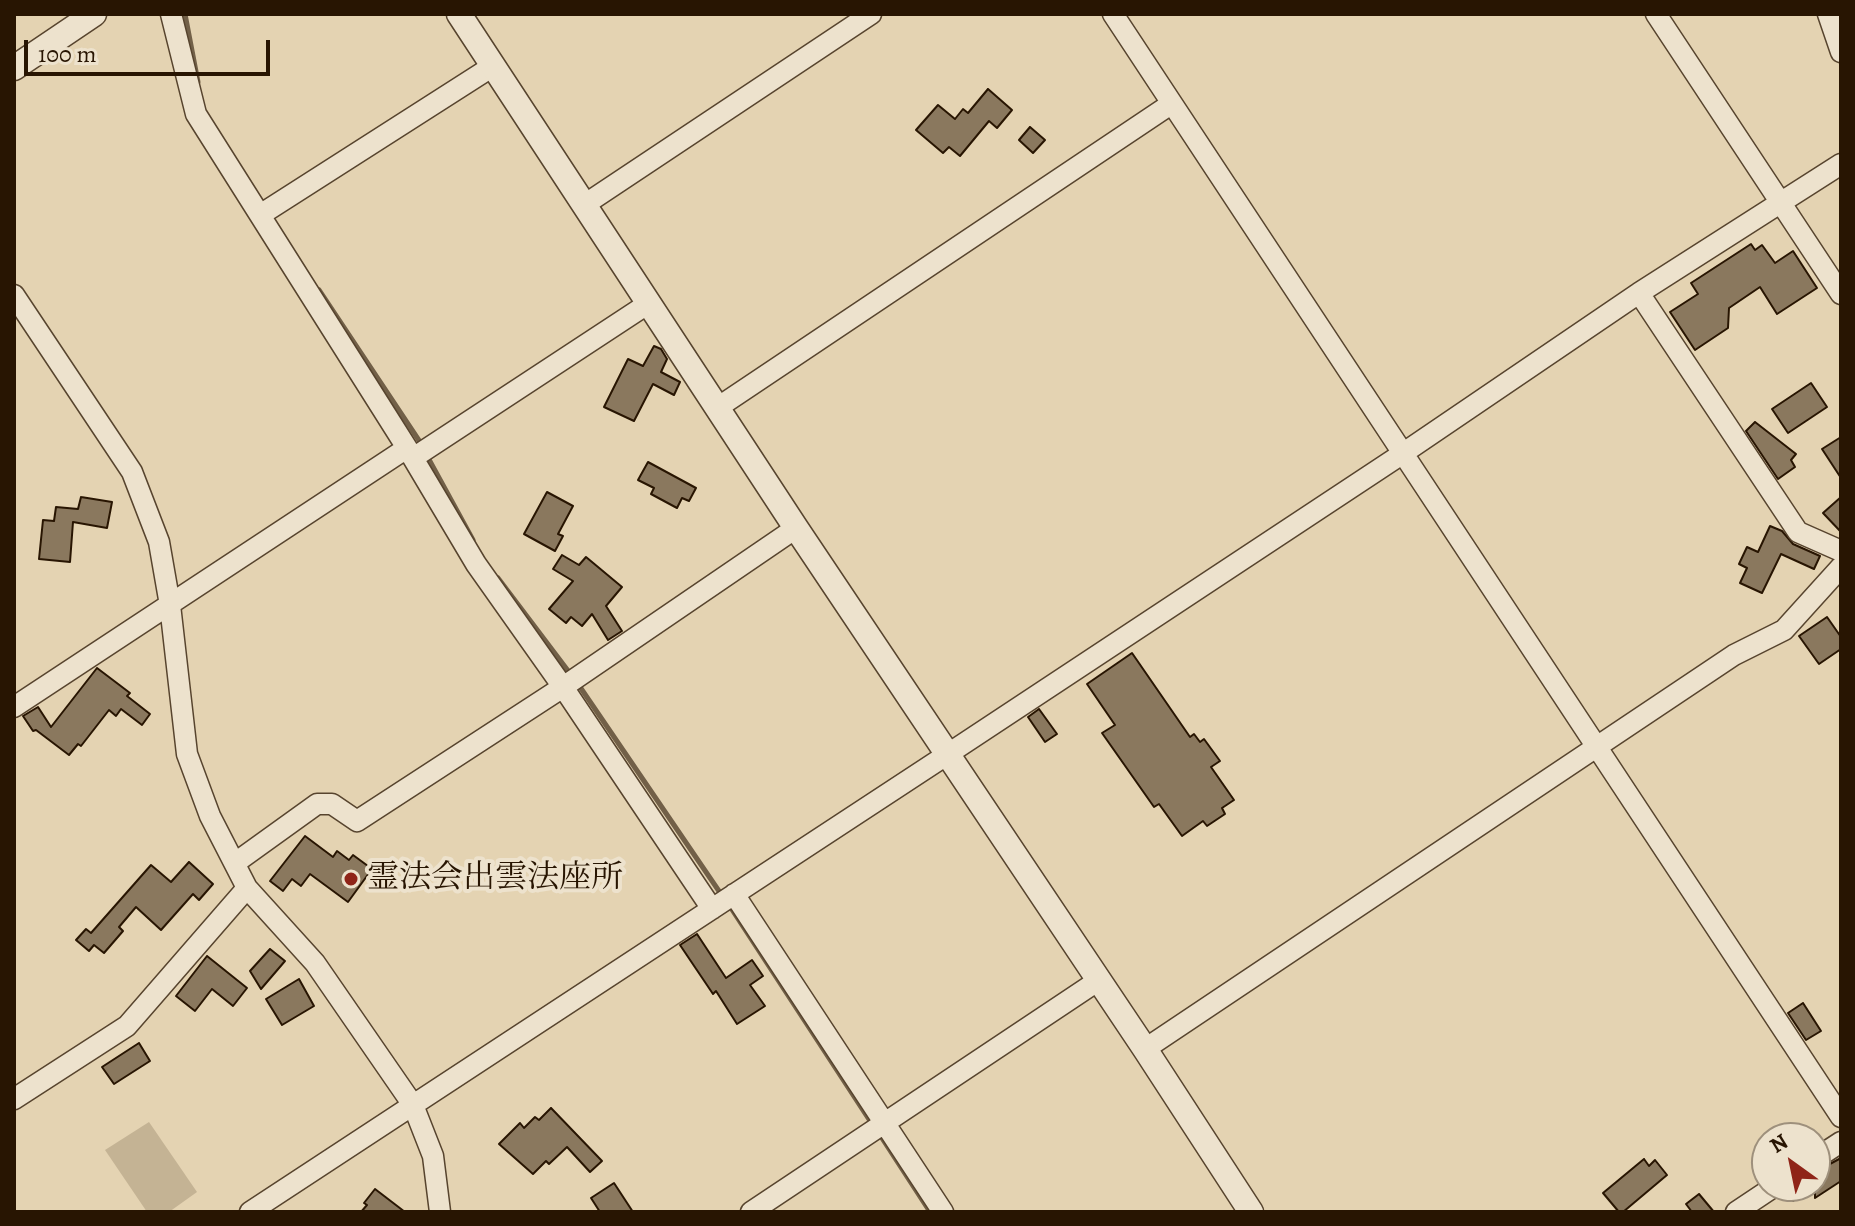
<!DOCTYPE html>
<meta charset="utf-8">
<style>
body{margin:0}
#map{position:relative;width:1855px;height:1226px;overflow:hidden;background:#e4d3b2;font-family:Alegreya,serif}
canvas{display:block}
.frame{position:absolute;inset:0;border:16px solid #281502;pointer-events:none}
.north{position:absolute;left:1751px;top:1122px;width:80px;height:80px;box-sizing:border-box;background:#ede2cd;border:2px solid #9e907c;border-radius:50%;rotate:327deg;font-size:22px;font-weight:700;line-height:32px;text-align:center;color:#281502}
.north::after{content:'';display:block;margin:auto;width:28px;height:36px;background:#8f2418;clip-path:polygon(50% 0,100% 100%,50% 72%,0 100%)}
.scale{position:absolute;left:24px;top:40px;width:246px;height:36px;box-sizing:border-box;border:4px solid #281502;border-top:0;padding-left:10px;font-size:24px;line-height:28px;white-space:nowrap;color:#281502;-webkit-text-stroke:6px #ede2cd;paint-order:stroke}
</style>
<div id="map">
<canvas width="1855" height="1226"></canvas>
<div class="frame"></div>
<div class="north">N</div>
<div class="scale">100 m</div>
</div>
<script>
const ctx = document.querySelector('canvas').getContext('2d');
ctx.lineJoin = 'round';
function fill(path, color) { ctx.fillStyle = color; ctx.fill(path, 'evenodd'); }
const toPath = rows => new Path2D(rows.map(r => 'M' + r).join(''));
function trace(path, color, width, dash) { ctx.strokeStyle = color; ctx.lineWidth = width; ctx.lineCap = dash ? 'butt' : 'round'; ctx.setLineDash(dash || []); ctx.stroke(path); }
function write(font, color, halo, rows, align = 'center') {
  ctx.font = font + ' Alegreya,"Noto Serif JP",serif'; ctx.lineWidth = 8; ctx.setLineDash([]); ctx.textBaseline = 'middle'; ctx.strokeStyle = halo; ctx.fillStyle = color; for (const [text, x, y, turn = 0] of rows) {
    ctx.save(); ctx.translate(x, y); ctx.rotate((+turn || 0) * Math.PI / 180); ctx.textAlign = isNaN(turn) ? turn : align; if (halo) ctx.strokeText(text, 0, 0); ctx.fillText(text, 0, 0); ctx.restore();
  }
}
fill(toPath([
 [149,1122,197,1192,169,1212,147,1212,105,1150]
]), '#c4b394');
trace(toPath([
 [185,14,198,82],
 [319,290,422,445],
 [426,454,473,540],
 [498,578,572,676],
 [578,684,723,897],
 [729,905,872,1124],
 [878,1132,930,1212]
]), '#726048', 5);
const building = toPath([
 [988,89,1012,110,997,128,989,121,960,156,949,147,943,153,916,130,938,105,955,119,963,109,968,113,988,89],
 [1030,127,1045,140,1033,153,1019,140,1030,127],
 [1751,244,1755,250,1762,245,1775,263,1793,251,1817,288,1777,314,1760,287,1729,308,1728,328,1695,350,1670,312,1698,294,1691,283,1751,244],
 [654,346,661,349,667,359,661,372,680,382,674,395,653,384,634,421,604,407,628,359,643,366,654,346],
 [1811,383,1827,407,1788,433,1772,409,1811,383],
 [1755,422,1796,454,1791,460,1795,467,1778,479,1746,431,1755,422],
 [1841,437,1841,478,1822,449,1841,437],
 [648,462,696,488,689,501,682,498,677,508,651,494,654,488,638,480,648,462],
 [547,492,573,506,558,534,563,536,555,551,524,534,547,492],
 [81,497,112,502,107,528,73,522,70,562,39,559,43,520,54,521,56,507,78,509,81,497],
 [1841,497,1841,532,1823,513,1841,497],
 [1770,526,1782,531,1793,544,1820,556,1814,569,1781,554,1762,593,1740,583,1747,568,1739,564,1747,547,1758,552,1770,526],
 [562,555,579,565,586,557,622,587,606,606,622,631,608,640,592,614,582,626,571,617,566,623,549,609,573,581,553,569,562,555],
 [1827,617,1841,637,1841,649,1819,664,1799,636,1827,617],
 [1132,653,1190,737,1194,734,1200,742,1204,739,1220,761,1211,767,1234,800,1222,808,1225,814,1207,826,1203,821,1182,836,1159,804,1154,807,1102,733,1115,725,1087,684,1132,653],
 [97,668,130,693,127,696,150,714,142,725,121,709,116,716,109,710,81,746,78,744,69,755,36,730,33,731,23,716,38,707,51,727,97,668],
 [1039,709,1057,734,1045,742,1028,717,1039,709],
 [305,836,333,857,337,851,349,860,353,855,372,869,348,902,310,874,301,886,292,879,283,891,270,881,305,836],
 [189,862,213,884,199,900,193,894,161,930,136,907,119,927,123,931,104,953,94,945,89,951,76,940,86,929,91,933,151,865,171,882,189,862],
 [697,934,726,978,752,960,763,976,750,985,765,1006,737,1024,716,991,713,994,680,945,697,934],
 [270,949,285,961,261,989,250,971,270,949],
 [207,956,247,988,233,1006,212,989,195,1011,176,996,207,956],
 [299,979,314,1006,282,1025,266,999,299,979],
 [1803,1003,1821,1031,1806,1040,1788,1013,1803,1003],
 [139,1043,150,1061,114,1084,102,1067,139,1043],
 [551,1108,602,1161,590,1172,567,1147,549,1164,546,1161,533,1174,499,1144,520,1123,524,1128,535,1117,539,1120,551,1108],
 [1841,1158,1841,1181,1815,1198,1815,1186,1793,1201,1787,1191,1788,1186,1815,1186,1815,1172,1841,1158],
 [1644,1159,1649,1166,1655,1160,1667,1175,1623,1212,1619,1212,1603,1193,1644,1159],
 [614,1183,633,1212,600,1212,591,1198,614,1183],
 [375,1189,405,1212,361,1212,367,1205,364,1203,375,1189],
 [1699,1194,1714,1212,1692,1212,1686,1204,1699,1194]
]);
fill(building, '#8a785e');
trace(building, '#281502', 2);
const minor = toPath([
 [171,14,196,114,407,448,476,564,563,687,357,821,332,804,317,804,235,863],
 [1113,14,1841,1117],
 [1656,14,1841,294],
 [1828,14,1841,52],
 [582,202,587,203,871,14],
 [260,215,493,66],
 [1639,293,1798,532,1841,551],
 [14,295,132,472,159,542,170,605,187,754,210,816,247,888,315,963,413,1105,433,1156,440,1212],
 [717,408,1171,104],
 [413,458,649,303],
 [14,707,407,448],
 [734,894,943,1212],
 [712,909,563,687,796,528],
 [1145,1049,1734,655,1784,630,1841,567],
 [14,1099,127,1026,247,888],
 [1815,1159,1841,1142],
 [250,1212,948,754,1402,454,1639,293,1841,164],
 [751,1212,1099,980],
 [1736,1212,1775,1186]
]);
const tertiary = toPath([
 [459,14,796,528,1145,1049,1251,1212],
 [14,68,94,14]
]);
trace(minor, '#57442e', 23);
trace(tertiary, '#57442e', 27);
trace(minor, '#ede2cd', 20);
trace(tertiary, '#ede2cd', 24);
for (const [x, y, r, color] of [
 [351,879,8,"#8f2418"]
]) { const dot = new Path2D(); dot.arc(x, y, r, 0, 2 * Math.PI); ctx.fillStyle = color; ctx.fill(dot); trace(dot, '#ede2cd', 3); }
write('32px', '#281502', '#ede2cd', [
 ["霊法会出雲法座所",367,879]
], 'left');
</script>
